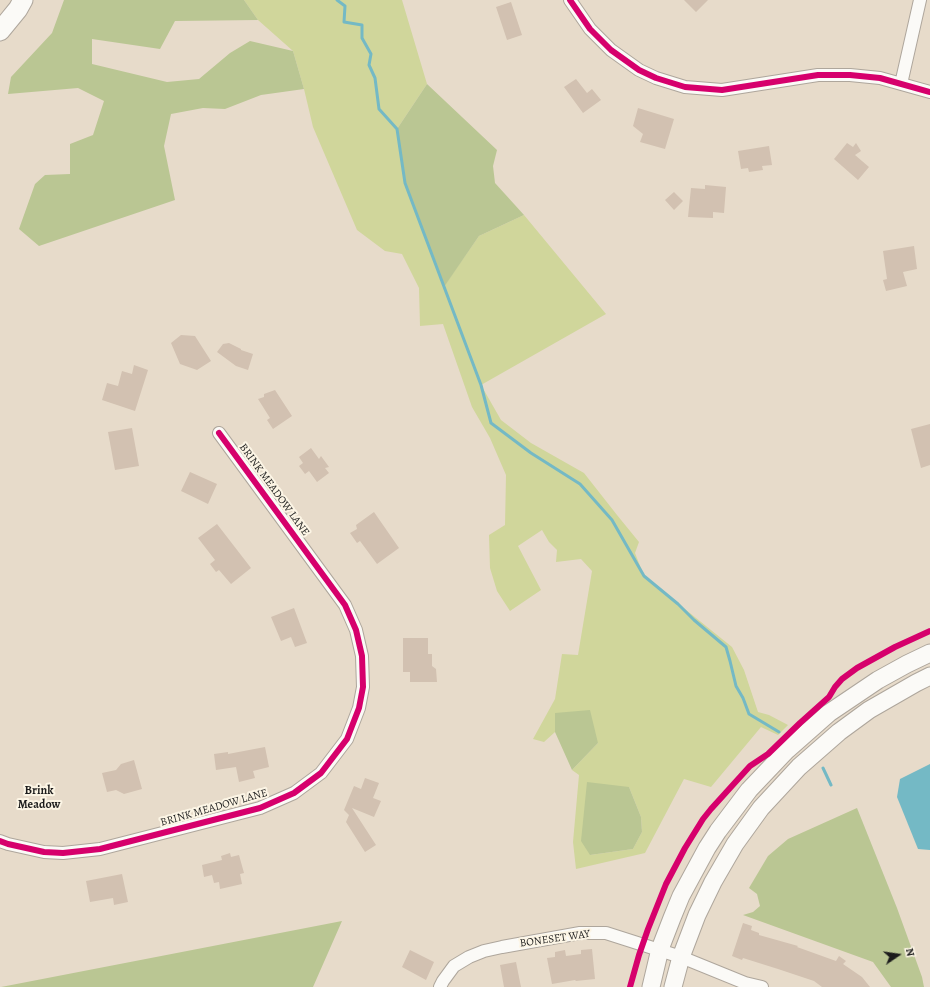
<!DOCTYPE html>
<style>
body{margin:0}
#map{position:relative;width:930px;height:987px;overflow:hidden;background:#e7dbca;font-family:Alegreya,serif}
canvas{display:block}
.north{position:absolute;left:878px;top:935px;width:40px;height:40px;-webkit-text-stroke:3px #fcf5e5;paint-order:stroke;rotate:77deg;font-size:11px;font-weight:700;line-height:16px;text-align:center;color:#1c1c1c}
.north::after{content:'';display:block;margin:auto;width:14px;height:18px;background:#1c1c1c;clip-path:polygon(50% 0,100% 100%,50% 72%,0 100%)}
</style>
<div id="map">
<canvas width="930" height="987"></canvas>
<div class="north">N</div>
</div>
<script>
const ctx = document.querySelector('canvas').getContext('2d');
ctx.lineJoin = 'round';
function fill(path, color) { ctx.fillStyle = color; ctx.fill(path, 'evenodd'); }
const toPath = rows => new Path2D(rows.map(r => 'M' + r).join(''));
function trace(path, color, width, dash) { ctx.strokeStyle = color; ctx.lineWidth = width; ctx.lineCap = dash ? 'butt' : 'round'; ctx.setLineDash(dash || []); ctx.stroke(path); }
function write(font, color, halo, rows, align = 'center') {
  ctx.font = font + ' Alegreya,serif'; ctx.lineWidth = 4; ctx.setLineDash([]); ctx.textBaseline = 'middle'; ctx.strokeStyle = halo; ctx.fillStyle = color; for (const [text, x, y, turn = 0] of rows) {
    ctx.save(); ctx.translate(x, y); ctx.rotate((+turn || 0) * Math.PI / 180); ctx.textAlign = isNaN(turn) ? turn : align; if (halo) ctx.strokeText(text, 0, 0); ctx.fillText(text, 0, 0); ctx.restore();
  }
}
fill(toPath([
 [244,0,402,0,427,84,397,129,405,183,444,286,479,236,524,215,606,314,481,385,501,420,531,443,584,473,617,515,639,542,635,553,644,576,732,647,744,670,758,712,769,715,788,725,778,735,761,727,711,787,684,779,645,853,576,869,573,842,579,775,572,770,598,743,555,713,555,732,544,742,533,739,555,699,562,654,578,655,592,571,581,559,556,562,557,550,549,542,542,530,518,546,541,590,510,611,497,591,490,568,489,535,505,525,506,475,490,438,472,407,443,324,420,326,419,288,402,254,385,251,357,230,313,127,304,89,293,51,258,20],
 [629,787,641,817,642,832,633,849,590,855]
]), '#d0d69b');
fill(toPath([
 [64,0,244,0,258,20,175,21,160,49,92,39,92,64,167,82,199,79,230,53,250,41,293,51,304,89,261,95,225,109,203,108,171,114,164,146,175,200,39,246,19,229,35,184,45,175,70,174,70,144,93,135,104,101,78,88,8,94,11,77,52,33],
 [427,84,497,150,493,166,495,183,524,215,479,236,444,287,405,183,397,129],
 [590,710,598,743,572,770,555,732,555,713],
 [587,782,629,787,641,817,642,832,633,849,590,855,581,841],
 [857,808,897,908,922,977,924,987,891,987,873,962,743,915,753,912,760,906,757,894,749,888,768,856,788,839],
 [342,921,313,987,1,987]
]), '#bac693');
fill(toPath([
 [930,764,930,850,918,849,897,797,900,779]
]), '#74b9c5');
trace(toPath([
 [337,0,345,6,344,22,362,25,362,38,371,54,369,65,375,78,379,109,397,129,405,183,481,385,491,423,531,453,580,484,612,520,644,576,678,604,694,620,726,647,730,661,736,686,743,698,749,714,779,732],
 [823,768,831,785]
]), '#74b9c5', 3);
fill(toPath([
 [684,0,708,0,696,12],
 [511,2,522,35,507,40,496,7],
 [576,79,587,93,592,89,601,100,583,113,564,87],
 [638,108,674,119,665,149,640,142,643,134,633,126],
 [847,143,853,147,856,143,861,151,855,155,869,167,858,180,834,159],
 [769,146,772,165,762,166,763,170,749,172,748,168,741,169,738,151],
 [705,185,726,187,724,213,713,212,713,218,688,217,691,188,705,189],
 [674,192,683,201,674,210,665,200],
 [914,246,917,269,903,272,907,286,886,291,883,280,887,279,883,251],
 [181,335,195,336,211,361,197,370,180,364,171,343],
 [229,343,241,349,241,350,253,354,248,370,236,366,217,352,223,344],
 [134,365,148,370,135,411,102,400,107,383,118,386,122,371,132,374],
 [275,390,292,416,273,429,267,420,270,418,258,399,264,397,264,394],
 [930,424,930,465,921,468,911,429],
 [132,428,139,466,115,470,108,432],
 [311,448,319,459,321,456,329,467,325,468,329,473,317,482,309,471,305,474,299,466,303,463,299,457],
 [190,472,217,484,208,504,181,491],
 [374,512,399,548,377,564,360,541,357,543,350,533,357,529,356,525],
 [217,524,251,568,231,584,219,570,216,572,210,564,215,560,198,538],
 [294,608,307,643,295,647,291,637,281,641,271,617],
 [403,638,428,638,428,654,432,654,432,666,436,669,437,682,410,682,410,672,403,672],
 [265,747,269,767,253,771,255,778,239,782,236,767,216,770,214,754,228,752,228,754],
 [134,760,142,789,124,794,116,790,107,792,102,773,116,770,121,764],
 [365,778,379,783,373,798,381,801,374,817,352,808,376,845,365,852,346,822,349,815,344,810,354,786,361,789],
 [230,853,231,857,239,855,244,873,240,874,242,884,220,889,219,882,214,883,212,875,204,877,202,865,222,860,221,856],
 [122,874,128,902,114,905,113,898,90,902,86,881],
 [743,923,752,926,751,930,759,933,759,935,798,946,797,947,836,961,839,956,846,961,843,964,862,977,870,987,822,987,814,981,778,969,743,958,742,960,732,956],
 [592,949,595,979,576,981,575,980,552,984,547,958,555,957,555,952,565,950,566,956,581,954,581,950],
 [410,950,434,962,426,980,402,967],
 [516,962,521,987,504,987,500,965]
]), '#d2c1b1');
const minor = toPath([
 [570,0,590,29,611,50,639,70,656,78,685,87,722,90,818,75,850,75,880,78,930,92],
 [901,84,920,0],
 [0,841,8,844,44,852,63,853,100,849,260,808,294,793,321,773,347,739,359,708,363,687,362,656,356,630,345,605,219,433],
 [440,987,443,981,454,966,469,957,484,951,502,947,580,933,606,933,681,957,745,983,762,987]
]);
const secondary = toPath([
 [651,987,660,949,672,918,681,896,707,848,718,831,749,790,787,750,829,713,878,680,907,664,930,653],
 [673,987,681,957,697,915,713,882,735,844,761,808,799,767,839,732,869,710,916,683,930,676]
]);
const primary = toPath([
 [0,31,18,9,23,0]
]);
trace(minor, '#aea69c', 14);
trace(secondary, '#aea69c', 19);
trace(primary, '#aea69c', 21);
trace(minor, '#fbfaf7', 12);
trace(secondary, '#fbfaf7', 17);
trace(primary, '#fbfaf7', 19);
trace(toPath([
 [570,0,590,29,611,50,639,70,656,78,685,87,722,90,818,75,850,75,880,78,930,92],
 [0,841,8,844,44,852,63,853,100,849,260,808,294,793,321,773,347,739,359,708,363,687,362,656,356,630,345,605,219,433],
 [630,987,639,955,648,929,666,884,685,848,703,819,711,809,750,766,768,754,800,723,829,697,835,687,842,679,857,668,895,647,930,631]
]), '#d6006c', 6);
write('11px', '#1c1c1c', '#fcf5e5', [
 ["BRINK MEADOW LANE",274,490,54],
 ["BRINK MEADOW LANE",214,808,-16],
 ["BONESET WAY",555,939,-8]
]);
write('bold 12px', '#1c1c1c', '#fcf5e5', [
 ["Brink",39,791],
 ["Meadow",39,805]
]);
</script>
